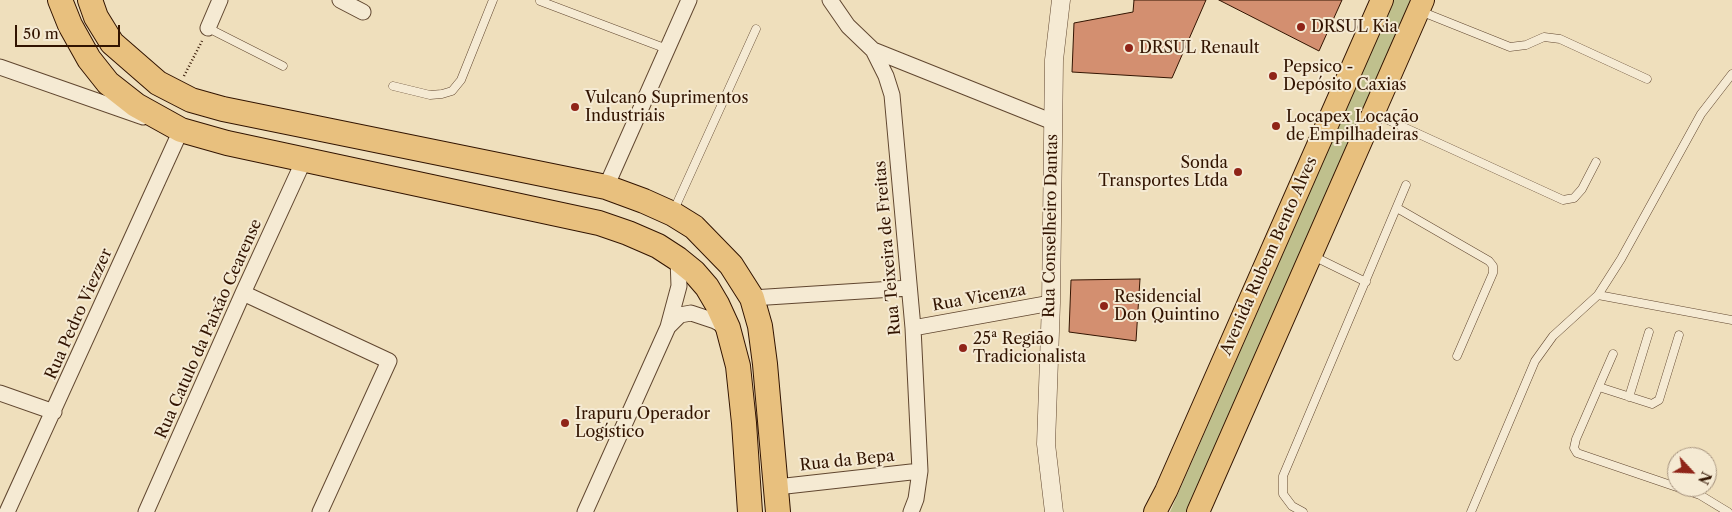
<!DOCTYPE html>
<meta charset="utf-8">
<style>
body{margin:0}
#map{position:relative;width:1732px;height:512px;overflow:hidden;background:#efdfbc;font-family:"Libre Caslon Text",serif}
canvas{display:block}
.north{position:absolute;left:1667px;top:447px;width:50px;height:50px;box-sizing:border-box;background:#f5ead3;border:1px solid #a7947f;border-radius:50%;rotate:115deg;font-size:14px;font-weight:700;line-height:20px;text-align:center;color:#321401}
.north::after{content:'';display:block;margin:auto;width:18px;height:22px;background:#8f2418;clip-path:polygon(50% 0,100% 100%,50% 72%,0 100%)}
.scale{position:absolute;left:15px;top:25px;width:105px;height:22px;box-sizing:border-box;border:2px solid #321401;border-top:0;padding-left:6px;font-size:15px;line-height:18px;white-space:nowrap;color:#321401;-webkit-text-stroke:4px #f5ead3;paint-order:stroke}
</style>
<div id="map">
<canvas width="1732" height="512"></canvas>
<div class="north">N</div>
<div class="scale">50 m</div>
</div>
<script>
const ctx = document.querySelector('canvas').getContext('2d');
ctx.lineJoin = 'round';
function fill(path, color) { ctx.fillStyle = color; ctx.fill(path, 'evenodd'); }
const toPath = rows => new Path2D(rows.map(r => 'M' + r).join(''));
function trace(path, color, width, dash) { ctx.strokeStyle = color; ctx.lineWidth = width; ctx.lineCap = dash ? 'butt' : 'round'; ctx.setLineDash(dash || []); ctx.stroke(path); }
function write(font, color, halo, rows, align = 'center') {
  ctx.font = font + ' "Libre Caslon Text",serif'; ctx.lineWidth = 4; ctx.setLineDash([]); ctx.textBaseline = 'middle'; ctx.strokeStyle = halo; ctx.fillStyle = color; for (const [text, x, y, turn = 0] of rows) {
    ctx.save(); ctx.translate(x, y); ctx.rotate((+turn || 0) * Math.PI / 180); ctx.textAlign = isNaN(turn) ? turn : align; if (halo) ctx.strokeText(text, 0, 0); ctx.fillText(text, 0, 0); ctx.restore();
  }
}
fill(toPath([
 [1394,0,1414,0,1192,512,1170,512]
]), '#bfc08d');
const building = toPath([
 [1134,0,1206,0,1172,78,1072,72,1074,23,1133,12,1134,0],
 [1219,0,1342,0,1319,51,1219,0],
 [1140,279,1136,341,1069,332,1071,280,1140,279]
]);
fill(building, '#d38f70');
trace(building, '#321401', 1);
const service = toPath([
 [540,1,667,49],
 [1420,11,1510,47,1526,45,1544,37,1560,39,1647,79],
 [208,28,283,66],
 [393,86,430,95,442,94,452,91,461,80,493,0],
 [1375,114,1563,200,1574,198,1582,189,1596,162],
 [1397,208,1489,261,1493,266,1493,273,1457,356],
 [673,212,756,29],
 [1313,256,1366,282],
 [1598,295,1732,320],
 [1613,354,1576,439,1574,448,1577,453,1700,495,1728,512],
 [1599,387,1652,404,1659,400,1679,335],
 [1629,397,1649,332],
 [1303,512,1292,506,1283,494,1283,476,1406,185],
 [1471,512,1535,361,1553,336,1598,295,1621,259,1701,114,1732,74]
]);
const minor = toPath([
 [340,0,363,12],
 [830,0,848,26,873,50,886,76,892,95,913,328,920,471,916,499,911,512],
 [208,28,220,0],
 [873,50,1053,122],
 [0,67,143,117],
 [606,187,689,0],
 [243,293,389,361,320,512],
 [752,298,909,288],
 [669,326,680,315,691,313,715,321,728,328],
 [913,328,1051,303],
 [0,393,54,412],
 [777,487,920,471],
 [7,512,181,130,174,128],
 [146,512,243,293,304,160],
 [585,512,668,327,679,286,678,259]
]);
const tertiary = toPath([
 [1054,512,1046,444,1051,303,1054,60,1061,0]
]);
const primary = toPath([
 [1155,512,1166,491,1382,0],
 [1198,512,1423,0]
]);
const trunk = toPath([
 [60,0,70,25,89,59,108,83,136,105,181,130,227,143,599,223,628,233,658,246,678,259,694,272,707,287,717,304,728,328,738,366,744,423,750,512],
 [90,0,96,17,112,43,158,83,191,100,223,109,606,187,644,201,673,214,694,227,731,265,752,298,760,326,765,364,778,512]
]);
trace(service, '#614730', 9);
trace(minor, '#614730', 17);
trace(tertiary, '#614730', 19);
trace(primary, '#321401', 24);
trace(trunk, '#321401', 26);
trace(toPath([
 [184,76,202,41]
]), '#321401', 2.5, [1, 2.5]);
trace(service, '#f5ead3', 8);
trace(minor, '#f5ead3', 15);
trace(tertiary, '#f5ead3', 18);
trace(primary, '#e8c07e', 22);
trace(trunk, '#e8c07e', 24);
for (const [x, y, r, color] of [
 [1301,27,5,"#8f2418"],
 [1129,48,5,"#8f2418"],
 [1273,76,5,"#8f2418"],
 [575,107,5,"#8f2418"],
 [1276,126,5,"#8f2418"],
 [1238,172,5,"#8f2418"],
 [1104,306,5,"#8f2418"],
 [963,348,5,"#8f2418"],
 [565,423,5,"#8f2418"]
]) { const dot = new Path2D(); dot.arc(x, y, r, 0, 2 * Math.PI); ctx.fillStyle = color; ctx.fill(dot); trace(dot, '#f5ead3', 2); }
write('16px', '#321401', '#f5ead3', [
 ["DRSUL Kia",1311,27],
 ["DRSUL Renault",1139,48],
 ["Pepsico -",1283,67],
 ["Depósito Caxias",1283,85],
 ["Vulcano Suprimentos",585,98],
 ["Industriais",585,116],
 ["Locapex Locação",1286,117],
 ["de Empilhadeiras",1286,135],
 ["Sonda",1228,163,"right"],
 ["Transportes Ltda",1228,181,"right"],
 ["Residencial",1114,297],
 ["Don Quintino",1114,315],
 ["25ª Região",973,339],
 ["Tradicionalista",973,357],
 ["Irapuru Operador",575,414],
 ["Logístico",575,432]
], 'left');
write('16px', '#321401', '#f5ead3', [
 ["Rua Conselheiro Dantas",1051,226,-89],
 ["Rua Teixeira de Freitas",888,248,-95],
 ["Avenida Rubem Bento Alves",1269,256,-66],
 ["Rua Vicenza",979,298,-10],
 ["Rua Pedro Viezzer",79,314,-66],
 ["Rua Catulo da Paixão Cearense",209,329,-66],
 ["Rua da Bepa",847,461,-6]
]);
</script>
